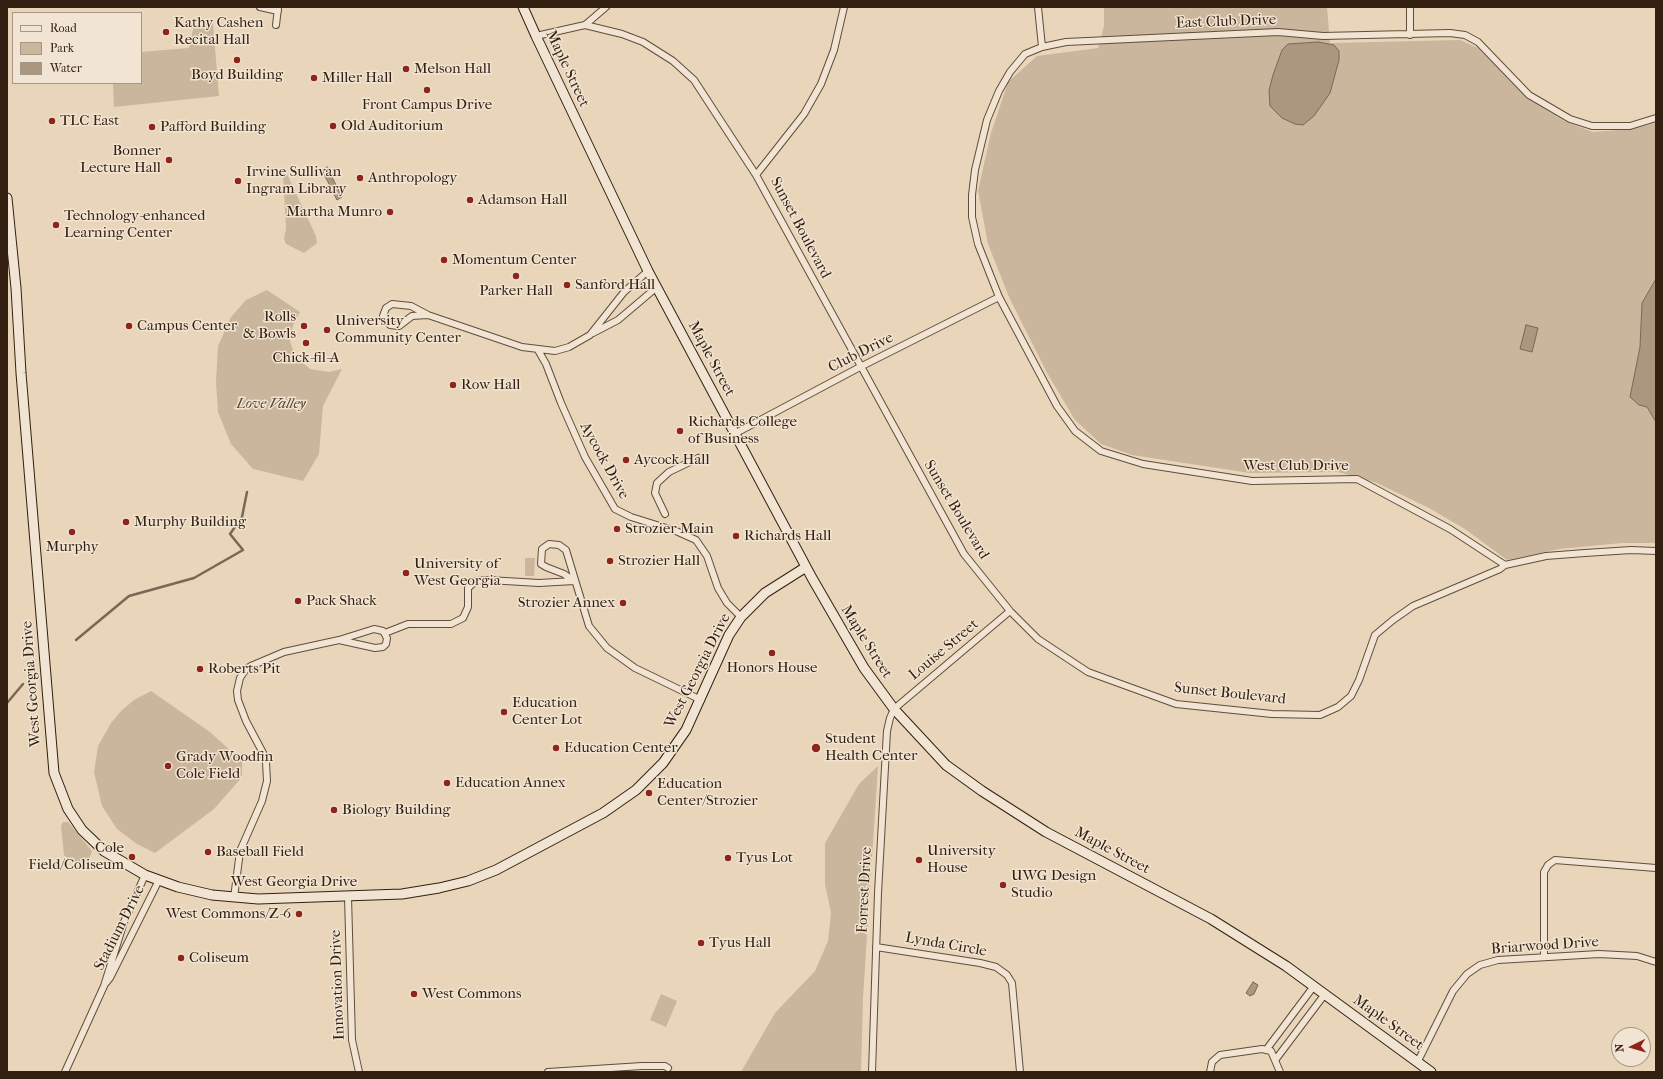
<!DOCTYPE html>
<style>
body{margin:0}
#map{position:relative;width:1663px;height:1079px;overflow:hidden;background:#e9d5b9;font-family:"IM FELL French Canon",serif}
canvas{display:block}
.frame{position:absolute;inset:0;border:8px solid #342011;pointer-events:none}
.legend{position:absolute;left:12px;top:12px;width:130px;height:72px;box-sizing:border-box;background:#f1e4d2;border:1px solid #a59685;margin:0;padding:5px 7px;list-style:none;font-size:12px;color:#342011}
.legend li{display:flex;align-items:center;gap:8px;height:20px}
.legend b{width:20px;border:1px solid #a59685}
.north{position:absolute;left:1611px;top:1027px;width:40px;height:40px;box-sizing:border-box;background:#f1e4d2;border:1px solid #a59685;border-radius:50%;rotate:265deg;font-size:11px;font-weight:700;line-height:16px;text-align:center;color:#342011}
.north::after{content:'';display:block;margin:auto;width:14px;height:18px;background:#8f2418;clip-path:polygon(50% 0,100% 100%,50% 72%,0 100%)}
</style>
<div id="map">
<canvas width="1663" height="1079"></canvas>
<div class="frame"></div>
<ul class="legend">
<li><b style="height:5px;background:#f1e4d2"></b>Road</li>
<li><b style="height:11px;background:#cab69c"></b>Park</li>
<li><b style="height:11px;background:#ab9780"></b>Water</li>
</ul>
<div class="north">N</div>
</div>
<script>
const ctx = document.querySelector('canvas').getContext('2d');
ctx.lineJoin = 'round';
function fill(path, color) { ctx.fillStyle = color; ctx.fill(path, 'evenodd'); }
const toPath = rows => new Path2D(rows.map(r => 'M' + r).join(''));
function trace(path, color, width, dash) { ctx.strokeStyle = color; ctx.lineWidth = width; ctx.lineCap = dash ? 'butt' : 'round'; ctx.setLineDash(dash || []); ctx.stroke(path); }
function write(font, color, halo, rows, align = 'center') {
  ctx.font = font + ' "IM FELL French Canon",serif'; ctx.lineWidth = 3; ctx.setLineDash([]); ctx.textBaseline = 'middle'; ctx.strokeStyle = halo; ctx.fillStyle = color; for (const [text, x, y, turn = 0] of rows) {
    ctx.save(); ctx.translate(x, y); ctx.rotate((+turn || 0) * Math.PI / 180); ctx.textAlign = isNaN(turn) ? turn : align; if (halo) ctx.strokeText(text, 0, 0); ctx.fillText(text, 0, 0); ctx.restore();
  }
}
fill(toPath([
 [1104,7,1327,7,1330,43,1460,40,1478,48,1528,99,1564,121,1593,132,1632,129,1656,123,1656,543,1622,543,1559,549,1507,560,1465,529,1429,508,1377,483,1338,472,1250,473,1132,455,1101,444,1075,420,1046,371,1009,297,988,244,978,191,991,133,1008,82,1037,56,1098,48,1104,26],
 [209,20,213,24,219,96,114,107,113,83,141,83,141,52,189,48,194,25],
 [283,172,286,172,316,236,317,243,304,253,286,244,284,239,286,228],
 [267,290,300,312,293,325,290,341,295,356,310,369,329,372,342,369,323,406,319,454,303,481,253,469,231,444,218,412,216,382,218,346,231,317,246,300],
 [525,558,535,558,534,576,525,576],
 [151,691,210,732,242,761,242,777,214,809,155,853,137,844,117,829,102,806,94,772,98,746,111,723,121,711,134,700],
 [878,766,863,998,861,1072,741,1072,775,1013,815,971,828,941,831,913,825,884,825,843,859,784],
 [63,822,68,822,92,851,88,862,72,862,64,855,61,826],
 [661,994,677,1001,666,1027,650,1020]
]), '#cab69c');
const water = toPath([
 [1318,42,1334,45,1339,51,1339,60,1330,93,1314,116,1303,125,1295,124,1282,118,1270,106,1269,90,1273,75,1282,50,1288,44,1318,42],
 [327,167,342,197,337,200,322,170,327,167],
 [1656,279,1656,422,1647,407,1639,405,1630,397,1640,347,1642,303,1656,279],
 [1526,325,1538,328,1532,352,1520,349,1526,325],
 [1253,982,1258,985,1254,994,1250,996,1246,993,1253,982]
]);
fill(water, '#ab9780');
trace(water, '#7b6754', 1);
trace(toPath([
 [76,640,129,596,194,578,243,550,230,534,242,517,247,492],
 [7,703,23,684]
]), '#7b6754', 2.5);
const street = toPath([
 [260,7,278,11],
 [1038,7,1042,47],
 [1410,7,1410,35],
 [276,25,278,8],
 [585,25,606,7],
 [536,36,585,25,622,34,643,42,673,61,694,80,756,175,964,554,1010,611,1038,639,1088,672,1176,704,1272,714,1320,715,1338,707,1351,696,1359,680,1375,635,1393,620,1413,606,1500,569,1505,565],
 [1656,118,1630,126,1592,126,1570,119,1529,95,1478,42,1465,35,1450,33,1323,36,1278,32,1066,42,1042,47,1025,54,1010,72,999,91,987,120,975,170,972,195,972,217,978,244,999,297,1057,406,1075,431,1101,451,1143,464,1252,481,1357,479,1450,529,1505,565,1546,556,1585,553,1631,550,1656,551],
 [756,175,804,114,821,84,834,50,844,7],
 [428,315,412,316,399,326,390,325,383,316,386,308,392,304,411,306,428,315,522,347,555,351,569,347,590,335,624,292,648,271],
 [593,333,618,320,657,287],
 [538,350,546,364,561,403,585,457,615,509,631,517,676,531,696,540,707,556,718,588,727,603,741,617],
 [736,433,860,367,999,297],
 [665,514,655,493,657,483,669,472,698,458],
 [574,581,564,574,546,567,541,564,542,549,549,544,559,545,566,550,589,626,607,648,635,668,701,700],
 [385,633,408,624,451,624,463,618,468,607,468,588,476,581,488,580,539,583,574,581],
 [348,897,352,1040,359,1072],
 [234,898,240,851,262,801,267,781,266,762,263,753,246,721,238,700,237,691,240,678,246,669,251,666,284,652,339,640,374,629,383,631,387,638,386,644,383,647,375,648,339,640],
 [876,947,980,963,996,967,1007,975,1012,983,1020,1072],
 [1544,957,1544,872,1548,865,1555,860,1656,868],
 [106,983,110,978,159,880],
 [1266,1050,1314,986],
 [1276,1059,1325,994],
 [1418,1061,1453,991,1467,974,1480,965,1498,960,1599,954,1637,956,1656,962],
 [65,1072,104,986,124,922,145,875],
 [548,1072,642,1066,665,1066,668,1068],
 [872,1072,878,893,887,731,890,718,894,709,1010,611],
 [1210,1072,1212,1062,1220,1055,1262,1049,1271,1051,1280,1072]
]);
const secondary = toPath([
 [523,7,536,36,648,271,812,578,864,668,894,709,946,765,982,791,1046,832,1211,919,1286,966,1431,1072],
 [7,198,16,288,21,373,54,773,68,809,82,830,104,851,145,875,178,887,212,895,258,899,402,894,439,888,468,881,496,870,603,813,636,790,663,763,686,730,729,635,741,617,765,593,806,567]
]);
trace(street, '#614d3b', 8);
trace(secondary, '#342011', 11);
trace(street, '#f1e4d2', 6);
trace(secondary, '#f1e4d2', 9);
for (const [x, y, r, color] of [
 [166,32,4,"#8f2418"],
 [237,60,4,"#8f2418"],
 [406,69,4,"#8f2418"],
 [314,78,4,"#8f2418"],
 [427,90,4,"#8f2418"],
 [52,121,4,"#8f2418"],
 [333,126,4,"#8f2418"],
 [152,127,4,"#8f2418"],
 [169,160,4,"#8f2418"],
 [360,178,4,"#8f2418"],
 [238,181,4,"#8f2418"],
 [470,200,4,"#8f2418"],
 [390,212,4,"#8f2418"],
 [56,225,4,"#8f2418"],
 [444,260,4,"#8f2418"],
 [516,276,4,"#8f2418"],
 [567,285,4,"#8f2418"],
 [129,326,4,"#8f2418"],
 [304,326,4,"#8f2418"],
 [327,330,4,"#8f2418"],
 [306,343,4,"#8f2418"],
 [453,385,4,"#8f2418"],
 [680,431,4,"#8f2418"],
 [626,460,4,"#8f2418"],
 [126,522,4,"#8f2418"],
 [617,529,4,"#8f2418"],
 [72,532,4,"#8f2418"],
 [736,536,4,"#8f2418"],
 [610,561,4,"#8f2418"],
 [406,573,4,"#8f2418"],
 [298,601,4,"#8f2418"],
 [623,603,4,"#8f2418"],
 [772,653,4,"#8f2418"],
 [200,669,4,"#8f2418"],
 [504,712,4,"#8f2418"],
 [556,748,4,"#8f2418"],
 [816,748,5,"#8f2418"],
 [168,766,4,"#8f2418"],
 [447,783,4,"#8f2418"],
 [649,793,4,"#8f2418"],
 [334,810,4,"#8f2418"],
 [208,852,4,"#8f2418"],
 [132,857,4,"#8f2418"],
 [728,858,4,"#8f2418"],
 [919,860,4,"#8f2418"],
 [1003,885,4,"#8f2418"],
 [299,914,4,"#8f2418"],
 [701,943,4,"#8f2418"],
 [181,958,4,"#8f2418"],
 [414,994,4,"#8f2418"]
]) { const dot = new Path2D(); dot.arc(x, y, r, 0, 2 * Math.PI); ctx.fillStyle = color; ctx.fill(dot); trace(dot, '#f1e4d2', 1.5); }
write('15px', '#342011', '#f1e4d2', [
 ["East Club Drive",1226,22,-2],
 ["Maple Street",567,69,65],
 ["Sunset Boulevard",800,228,62],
 ["Club Drive",861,353,-27],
 ["Maple Street",711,359,62],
 ["Aycock Drive",604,461,61],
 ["West Club Drive",1296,466],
 ["Sunset Boulevard",956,510,59],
 ["Maple Street",866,642,58],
 ["Louise Street",944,650,-40],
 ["West Georgia Drive",698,671,-63],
 ["West Georgia Drive",32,684,-94],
 ["Sunset Boulevard",1230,694,6],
 ["Maple Street",1112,851,28],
 ["West Georgia Drive",294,882],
 ["Forrest Drive",865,890,-87],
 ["Stadium Drive",120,928,-63],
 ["Lynda Circle",946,945,10],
 ["Briarwood Drive",1545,946,-4],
 ["Innovation Drive",338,985,-92],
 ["Maple Street",1388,1023,36]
]);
write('15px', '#342011', '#f1e4d2', [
 ["Kathy Cashen",174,23],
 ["Recital Hall",174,40],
 ["Melson Hall",414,69],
 ["Boyd Building",237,75,"center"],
 ["Miller Hall",322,78],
 ["Front Campus Drive",427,105,"center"],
 ["TLC East",60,121],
 ["Old Auditorium",341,126],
 ["Pafford Building",160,127],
 ["Bonner",161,151,"right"],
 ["Lecture Hall",161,168,"right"],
 ["Irvine Sullivan",246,172],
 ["Ingram Library",246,189],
 ["Anthropology",368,178],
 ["Adamson Hall",478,200],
 ["Martha Munro",382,212,"right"],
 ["Technology-enhanced",64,216],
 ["Learning Center",64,233],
 ["Momentum Center",452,260],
 ["Sanford Hall",575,285],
 ["Parker Hall",516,291,"center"],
 ["Rolls",296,317,"right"],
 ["& Bowls",296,334,"right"],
 ["University",335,321],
 ["Community Center",335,338],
 ["Campus Center",137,326],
 ["Chick-fil-A",306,358,"center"],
 ["Row Hall",461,385],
 ["Richards College",688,422],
 ["of Business",688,439],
 ["Aycock Hall",634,460],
 ["Murphy Building",134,522],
 ["Strozier Main",625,529],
 ["Richards Hall",744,536],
 ["Murphy",72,547,"center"],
 ["Strozier Hall",618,561],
 ["University of",414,564],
 ["West Georgia",414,581],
 ["Pack Shack",306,601],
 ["Strozier Annex",615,603,"right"],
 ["Honors House",772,668,"center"],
 ["Roberts Pit",208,669],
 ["Education",512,703],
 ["Center Lot",512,720],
 ["Student",825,739],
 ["Health Center",825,756],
 ["Education Center",564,748],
 ["Grady Woodfin",176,757],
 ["Cole Field",176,774],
 ["Education Annex",455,783],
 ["Education",657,784],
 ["Center/Strozier",657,801],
 ["Biology Building",342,810],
 ["Cole",124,848,"right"],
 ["Field/Coliseum",124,865,"right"],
 ["University",927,851],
 ["House",927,868],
 ["Baseball Field",216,852],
 ["Tyus Lot",736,858],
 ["UWG Design",1011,876],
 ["Studio",1011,893],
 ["West Commons/Z-6",291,914,"right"],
 ["Tyus Hall",709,943],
 ["Coliseum",189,958],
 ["West Commons",422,994]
], 'left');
write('italic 15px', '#5a4634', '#f1e4d2', [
 ["Love Valley",271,404]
]);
</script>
